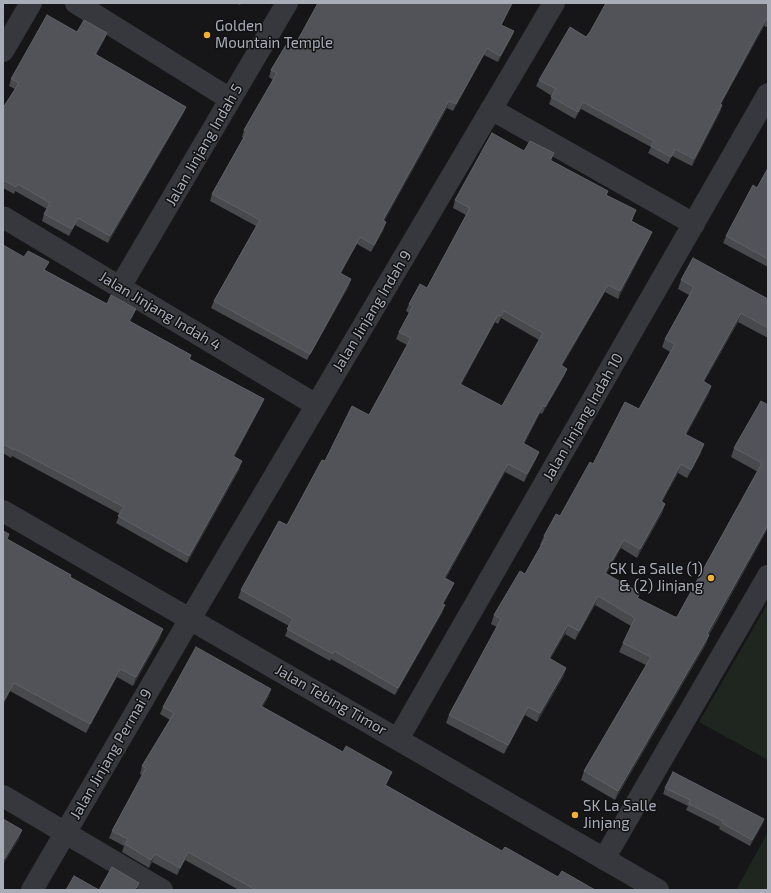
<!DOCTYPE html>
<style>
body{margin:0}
#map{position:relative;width:771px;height:893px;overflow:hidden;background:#161618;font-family:"Exo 2",sans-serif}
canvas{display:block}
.frame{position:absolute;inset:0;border:4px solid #a8adb8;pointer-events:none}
</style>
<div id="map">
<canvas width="771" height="893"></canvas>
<div class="frame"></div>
</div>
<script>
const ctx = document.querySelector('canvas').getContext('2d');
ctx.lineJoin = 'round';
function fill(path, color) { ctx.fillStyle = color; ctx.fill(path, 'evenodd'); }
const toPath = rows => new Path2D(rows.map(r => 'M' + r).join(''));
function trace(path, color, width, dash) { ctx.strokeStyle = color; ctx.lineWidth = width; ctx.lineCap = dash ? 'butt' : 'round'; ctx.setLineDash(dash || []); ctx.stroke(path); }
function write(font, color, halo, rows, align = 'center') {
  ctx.font = font + ' "Exo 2",sans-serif'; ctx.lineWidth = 3; ctx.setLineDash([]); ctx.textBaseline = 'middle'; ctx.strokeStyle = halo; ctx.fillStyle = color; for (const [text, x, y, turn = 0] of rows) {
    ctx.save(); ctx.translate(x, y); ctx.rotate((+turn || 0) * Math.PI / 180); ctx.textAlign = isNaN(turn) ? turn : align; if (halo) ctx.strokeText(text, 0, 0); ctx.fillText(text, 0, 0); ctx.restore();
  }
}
fill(toPath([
 [768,603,768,760,699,722],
 [768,832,768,890,736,890]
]), '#1e261f');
trace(toPath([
 [76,3,230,99],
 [3,51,31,3],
 [491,109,694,224],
 [3,217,316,405],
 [120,287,287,3],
 [3,511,658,890],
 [398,739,768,94],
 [3,796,162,890],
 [604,859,768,576],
 [32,890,190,619,554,3]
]), '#37383d', 22);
fill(toPath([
 [235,3,241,3,240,5],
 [513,3,501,25,514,31,511,38,498,62,484,55,453,111,447,108,384,221,384,229,371,252,357,244,341,273,349,286,307,360,211,308,214,301,256,226,210,201,212,194,243,138,242,137,244,130,273,80,269,77,271,70,293,49],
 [768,3,768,25,767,27,764,26,721,104,722,105,720,112,692,166,672,156,668,164,648,153,651,147,581,109,575,119,549,104,552,96,536,86,539,80,586,37,590,32],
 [77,32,107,33,104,40,96,55,186,107,183,114,108,243,75,225,69,236,42,221,44,214,47,209,15,191,14,194,3,188,3,108,15,89,9,86,11,79],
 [524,151,554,153,551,161,606,195,633,218,632,221,652,232,649,239,618,299,605,292,562,366,567,369,564,376,542,414,540,413,524,444,539,452,536,459,524,482,505,472,446,578,454,583,451,590,443,605,442,613,395,695,331,659,330,661,285,636,289,626,238,598,241,590,287,525,325,461,369,415,407,345,396,339,399,332,409,313,406,311,409,304,427,288,466,215,453,208,455,200],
 [501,318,539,340,502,406,461,385,495,322,498,324],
 [768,168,768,267,723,243,726,236,757,188],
 [3,245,45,270,107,304,136,309,130,321,191,355,190,359,264,399,261,406,234,457,240,468,187,563,116,523,120,514,12,456,11,458,3,453],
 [681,280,768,299,768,338,738,322,704,382,711,386,708,395,686,435,701,453,687,478,678,473,662,502,665,504,662,513,637,558,621,548,606,574,640,593,638,598,675,617,677,617,758,472,731,457,734,448,768,405,768,528,709,635,706,644,615,800,581,780,584,771,646,665,619,652,623,643,631,626,595,605,575,640,565,634,550,659,566,668,563,677,537,722,525,715,504,754,446,723,449,715,497,627,491,624,494,615,525,574,541,545,540,545,544,536,560,516,593,464,639,409,670,352,662,347,665,339,689,295,678,289],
 [3,531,7,539,71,575,70,577,160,638,133,686,117,677,86,733,10,691,3,705],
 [269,696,262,707,389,779,386,785,502,851,558,877,595,890,239,890,185,860,177,875,152,862,149,868,122,852,124,846,109,838,112,831,142,775,140,774,142,766,170,720,160,714,163,707],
 [665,788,764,819,762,825,750,846,719,829,720,827,686,810,688,806,663,794]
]), '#47494d');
fill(toPath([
 [512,3,513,3,498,31],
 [766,19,764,26,717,111,720,104],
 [514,31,511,38,498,62,500,56],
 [107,33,104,40,92,61,95,54],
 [487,48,484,55,453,111,456,104],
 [449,101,447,108,381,227,383,220],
 [583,102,581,109,575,119,578,112],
 [722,105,720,112,692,166,694,159],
 [186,107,183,114,108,243,110,236],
 [78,218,75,225,69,236,72,229],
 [386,222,384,229,371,252,374,245],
 [652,232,649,239,618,299,620,291],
 [360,237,357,244,338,279,340,273],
 [351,279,349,286,307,360,310,354],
 [608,285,605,292,558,373,561,365],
 [136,309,133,316,127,328,129,321],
 [504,311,501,318,498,324,501,316],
 [741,313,738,322,699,390,703,381],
 [498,315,495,322,457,392,460,384],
 [567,369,564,376,542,414,545,407],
 [711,386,708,395,682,443,685,434],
 [264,399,261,406,231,463,233,456],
 [543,405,540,413,521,451,523,443],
 [704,444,701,453,687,478],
 [539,452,536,459,524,482,527,474],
 [242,461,240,468,187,563,189,556],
 [508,464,505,472,442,585,444,578],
 [681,464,678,473,658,510,661,501],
 [665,504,662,513,637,558,640,549],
 [768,525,768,528,704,643,707,634],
 [624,540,621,548,602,582,605,573],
 [454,583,451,590,439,612,442,604],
 [598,596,595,605,575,640,579,631],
 [445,605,442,613,395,695,398,688],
 [568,625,565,634,546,667,549,658],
 [163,629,160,638,133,686,136,677],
 [709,635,706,644,615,800,618,791],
 [566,668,563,677,537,722,540,713],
 [120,669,117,677,86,733,90,724],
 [14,683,3,705,3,702],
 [271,689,269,696,259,714,261,706],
 [528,707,525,715,504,754,508,745],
 [392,772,389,779,382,792,385,785],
 [764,819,762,825,750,846,752,840],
 [22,830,19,839,3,865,3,861],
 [188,852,185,860,177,875,180,868],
 [155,854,152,862,149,868,151,860]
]), '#2f3033');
const building = toPath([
 [318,3,512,3,501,25,514,31,500,56,487,48,456,104,449,101,383,220,386,222,374,245,360,237,340,273,351,279,310,354,214,301,260,220,212,194,247,132,244,130,277,73,271,70,286,45,293,49,318,3],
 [606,3,768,3,768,20,766,19,720,104,722,105,694,159,675,149,671,157,651,146,654,141,583,102,578,112,551,97,556,89,539,80,570,27,586,37,590,32,606,3],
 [47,15,77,32,84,20,107,33,95,54,186,107,110,236,78,218,72,229,44,214,50,203,18,184,16,187,3,180,3,108,19,83,11,79,47,15],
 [492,133,524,151,530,141,554,153,550,160,608,191,606,195,636,210,631,221,652,232,620,291,608,285,561,365,567,369,545,407,543,405,523,443,539,452,527,474,508,464,444,578,454,583,442,604,445,605,398,688,334,651,333,654,287,629,293,619,241,590,279,521,287,525,322,460,325,461,352,406,369,415,411,338,399,332,413,306,409,304,420,284,427,288,470,208,455,200,492,133],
 [504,311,543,333,502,406,460,384,498,315,501,316,504,311],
 [768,168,768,259,726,236,753,185,757,188,768,168],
 [3,245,24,257,28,251,49,262,44,270,107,304,111,295,136,309,129,321,191,355,189,359,264,399,233,456,242,461,189,556,118,516,124,507,15,449,14,450,3,444,3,245],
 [693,258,768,299,768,328,741,313,703,381,711,386,685,434,704,444,691,470,681,464,661,501,665,504,640,549,624,540,605,573,640,593,637,598,675,617,677,617,762,463,734,448,761,401,768,405,768,525,707,634,709,635,618,791,584,771,651,657,623,643,635,618,598,596,579,631,568,625,549,658,566,668,540,713,528,707,508,745,449,715,501,619,494,615,520,571,525,574,546,537,544,536,556,514,560,516,590,462,593,464,625,402,639,409,675,344,665,339,694,287,681,280,693,258],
 [3,531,9,534,7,539,71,575,70,577,163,629,136,677,120,669,90,724,14,683,3,702,3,531],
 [196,647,271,689,261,706,343,752,346,746,392,772,385,785,502,851,505,847,558,877,562,871,595,890,256,890,188,852,180,868,155,854,151,860,125,844,128,839,112,831,146,768,142,766,174,713,163,707,196,647],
 [673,772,764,819,752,840,722,823,723,821,689,804,690,800,665,788,673,772],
 [3,819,22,830,3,861,3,819],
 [112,867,139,883,135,890,99,890,112,867],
 [74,876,99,890,66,890,74,876]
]);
fill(building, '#525359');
trace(building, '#5f6168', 1);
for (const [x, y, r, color] of [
 [207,35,4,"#f2b134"],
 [711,578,4,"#f2b134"],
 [575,815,4,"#f2b134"]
]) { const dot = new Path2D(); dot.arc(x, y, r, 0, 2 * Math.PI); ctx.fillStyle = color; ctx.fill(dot); trace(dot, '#111113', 1.5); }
write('15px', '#a8adb8', '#111113', [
 ["Golden",215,26],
 ["Mountain Temple",215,43],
 ["SK La Salle (1)",703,569,"right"],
 ["& (2) Jinjang",703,586,"right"],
 ["SK La Salle",583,806],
 ["Jinjang",583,823]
], 'left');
write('15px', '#a8adb8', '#111113', [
 ["Jalan Jinjang Indah 5",204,145,-60],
 ["Jalan Jinjang Indah 4",160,311,31],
 ["Jalan Jinjang Indah 9",372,311,-59],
 ["Jalan Jinjang Indah 10",583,417,-60],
 ["Jalan Tebing Timor",331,700,30],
 ["Jalan Jinjang Permai 9",111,754,-60]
]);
</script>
